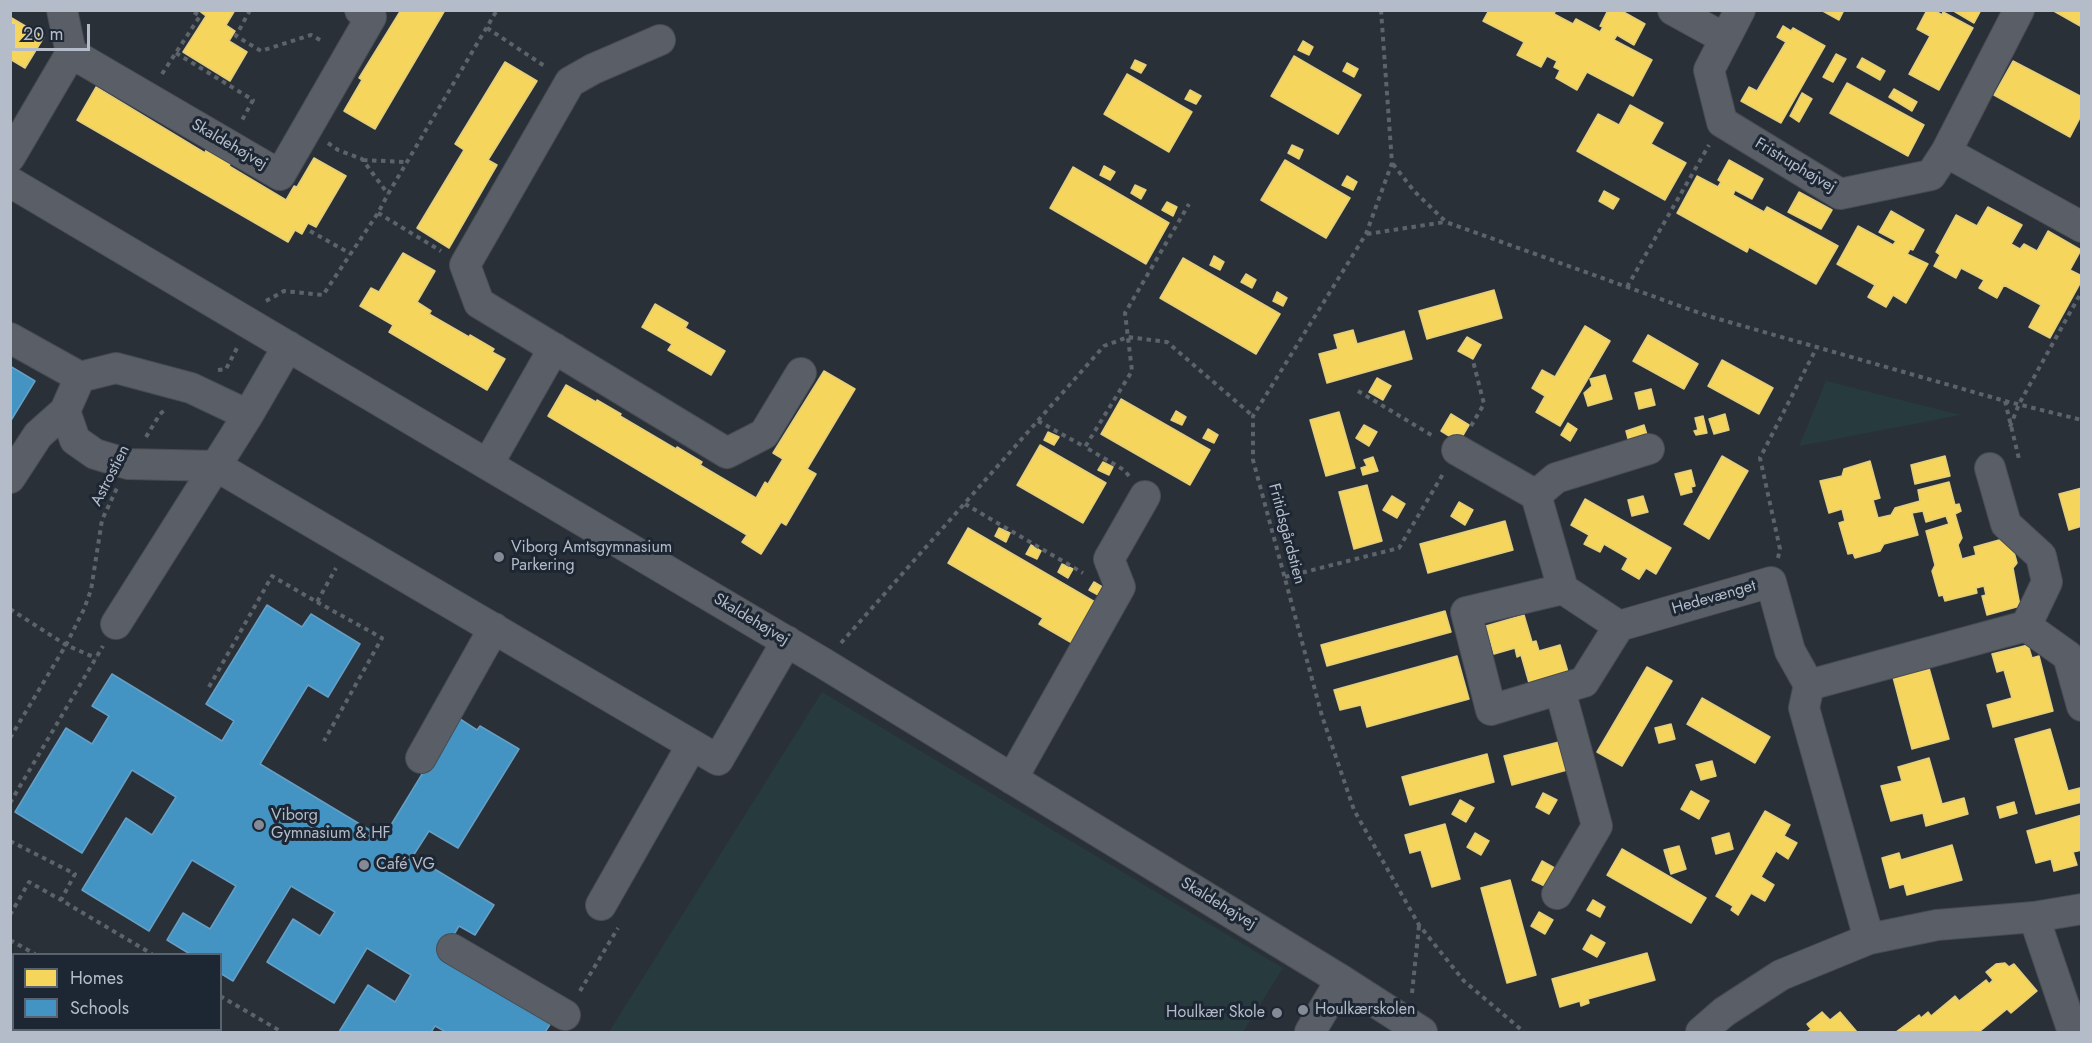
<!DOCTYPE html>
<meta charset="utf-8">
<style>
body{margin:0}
#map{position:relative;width:2092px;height:1043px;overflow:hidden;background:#2a3038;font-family:Jost,sans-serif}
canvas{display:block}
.frame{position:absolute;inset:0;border:12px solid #b4bcc9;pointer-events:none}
.legend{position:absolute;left:12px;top:953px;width:210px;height:78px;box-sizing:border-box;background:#1d2633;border:2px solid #59626f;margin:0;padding:8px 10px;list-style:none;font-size:18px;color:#b4bcc9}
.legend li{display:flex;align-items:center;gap:12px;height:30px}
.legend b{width:30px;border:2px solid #59626f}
.scale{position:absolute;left:12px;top:24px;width:78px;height:27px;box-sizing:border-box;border:3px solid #b4bcc9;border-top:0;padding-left:8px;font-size:18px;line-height:21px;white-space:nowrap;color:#b4bcc9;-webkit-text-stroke:4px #1d2633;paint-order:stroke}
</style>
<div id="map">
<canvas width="2092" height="1043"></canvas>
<div class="frame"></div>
<ul class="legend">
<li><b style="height:16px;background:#f6d55c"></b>Homes</li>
<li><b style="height:16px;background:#4393c3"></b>Schools</li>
</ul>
<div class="scale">20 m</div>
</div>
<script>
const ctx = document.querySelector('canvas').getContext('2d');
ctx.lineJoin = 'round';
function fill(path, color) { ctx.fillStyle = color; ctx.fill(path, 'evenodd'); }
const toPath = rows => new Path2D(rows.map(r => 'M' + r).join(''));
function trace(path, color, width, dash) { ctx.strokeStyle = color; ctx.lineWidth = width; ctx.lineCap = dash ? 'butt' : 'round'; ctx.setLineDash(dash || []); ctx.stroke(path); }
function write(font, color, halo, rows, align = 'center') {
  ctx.font = font + ' Jost,sans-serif'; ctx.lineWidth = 6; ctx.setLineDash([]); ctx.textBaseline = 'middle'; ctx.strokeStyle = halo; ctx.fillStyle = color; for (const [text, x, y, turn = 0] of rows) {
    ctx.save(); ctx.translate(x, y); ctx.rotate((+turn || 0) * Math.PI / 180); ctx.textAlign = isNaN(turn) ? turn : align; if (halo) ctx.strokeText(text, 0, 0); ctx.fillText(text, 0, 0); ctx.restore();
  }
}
fill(toPath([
 [1826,381,1961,415,1799,446],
 [822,692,1283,968,1243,1032,609,1032]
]), '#273a3e');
const homes = toPath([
 [198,10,235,10,226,25,235,31,229,41,247,52,230,81,183,52,206,16,198,10],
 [401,10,445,10,375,129,344,111,362,80,359,78,401,10],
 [1489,10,1556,10,1554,14,1573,24,1576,19,1600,32,1603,27,1600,26,1608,10,1620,10,1645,24,1634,45,1617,35,1614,40,1652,60,1633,96,1587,72,1577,90,1556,78,1560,70,1554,67,1557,61,1547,56,1541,67,1517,55,1524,42,1483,21,1489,10],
 [1821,10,1844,10,1839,20,1821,10],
 [1927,10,1934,10,1942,15,1943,12,1973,28,1939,90,1909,74,1930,36,1917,29,1927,10],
 [1952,10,1981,10,1974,23,1952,10],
 [2052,10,2082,10,2082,27,2052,10],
 [10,17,44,37,25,68,10,59,10,17],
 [1783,26,1791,31,1793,28,1825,46,1781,123,1741,101,1749,87,1757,91,1786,42,1777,37,1783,26],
 [1303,41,1313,47,1309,55,1298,50,1303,41],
 [1836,54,1846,59,1833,82,1823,77,1836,54],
 [1294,56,1361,95,1338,134,1271,96,1294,56],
 [1862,58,1885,71,1880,80,1857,67,1862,58],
 [1135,60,1146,65,1141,73,1131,68,1135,60],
 [2013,61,2082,97,2082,114,2070,137,1994,95,2013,61],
 [505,62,537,81,488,160,497,165,449,248,417,228,464,150,455,144,505,62],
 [1347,63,1358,69,1354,77,1343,71,1347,63],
 [1127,74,1192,112,1169,152,1104,114,1127,74],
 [1847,83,1924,125,1908,156,1830,113,1847,83],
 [96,87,205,153,206,150,230,164,229,166,286,200,294,186,297,187,314,158,346,176,316,227,308,223,302,234,295,230,288,242,77,120,96,87],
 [1894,89,1917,102,1912,111,1889,97,1894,89],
 [1190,90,1201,96,1196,104,1185,99,1190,90],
 [1802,93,1812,99,1799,122,1790,116,1802,93],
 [1630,105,1663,123,1651,144,1686,163,1665,200,1577,151,1598,114,1619,125,1630,105],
 [1292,145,1303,150,1299,159,1288,153,1292,145],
 [1285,160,1350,198,1326,238,1261,200,1285,160],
 [1729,160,1763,179,1752,199,1735,190,1733,195,1764,212,1767,207,1838,246,1816,284,1749,247,1747,252,1677,213,1697,176,1718,187,1721,182,1718,180,1729,160],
 [1104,166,1115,172,1110,180,1100,175,1104,166],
 [1073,167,1169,223,1146,264,1050,208,1073,167],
 [1347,176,1357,182,1353,190,1342,185,1347,176],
 [1135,185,1146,190,1141,199,1131,193,1135,185],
 [1604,191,1619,199,1613,209,1599,201,1604,191],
 [1799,192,1832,210,1821,229,1788,212,1799,192],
 [1167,202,1177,207,1173,216,1162,210,1167,202],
 [1988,207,2022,225,2011,244,2020,249,2024,244,2037,251,2048,231,2081,250,2070,270,2082,276,2082,280,2050,338,2029,327,2041,305,2004,285,1997,298,1979,288,1984,280,1961,268,1956,278,1934,266,1940,255,1936,252,1956,215,1977,226,1988,207],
 [1891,211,1924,230,1913,250,1910,249,1907,254,1928,264,1906,303,1893,295,1886,307,1868,297,1875,285,1837,264,1858,226,1893,245,1896,241,1879,232,1891,211],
 [403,253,435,271,417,302,431,311,429,314,469,337,470,335,494,349,492,352,505,359,487,390,389,332,393,325,360,306,371,288,379,292,403,253],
 [1214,256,1224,262,1220,270,1210,265,1214,256],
 [1183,258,1280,314,1256,354,1160,298,1183,258],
 [1246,274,1256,280,1252,288,1241,282,1246,274],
 [1494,290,1502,318,1427,339,1419,311,1494,290],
 [1277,292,1287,298,1283,306,1273,301,1277,292],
 [655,304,688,323,685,328,725,351,711,375,668,350,672,344,642,327,655,304],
 [1585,326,1610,341,1560,426,1536,412,1545,396,1532,388,1542,370,1555,377,1585,326],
 [1353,330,1357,344,1404,331,1412,359,1327,383,1319,354,1338,349,1334,335,1353,330],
 [1648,335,1698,364,1684,389,1633,361,1648,335],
 [1467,337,1481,345,1473,359,1458,351,1467,337],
 [1722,360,1773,388,1759,414,1708,386,1722,360],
 [824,371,855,389,807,469,816,474,786,525,781,522,761,554,742,542,747,535,548,416,566,385,596,402,597,400,621,414,620,416,676,449,677,447,702,462,700,465,756,498,765,482,768,484,783,459,773,453,824,371],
 [1605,375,1612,399,1588,406,1584,393,1592,386,1590,379,1605,375],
 [1377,378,1391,386,1383,400,1369,392,1377,378],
 [1651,389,1655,405,1639,409,1635,393,1651,389],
 [1121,399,1210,450,1190,485,1101,434,1121,399],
 [1176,411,1186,417,1182,425,1171,420,1176,411],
 [1339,412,1355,468,1326,476,1310,420,1339,412],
 [1451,414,1469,425,1459,442,1441,431,1451,414],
 [1725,414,1729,430,1714,434,1709,419,1725,414],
 [1703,416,1707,433,1696,435,1694,431,1698,430,1695,418,1703,416],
 [1568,423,1577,429,1570,441,1561,435,1568,423],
 [1364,425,1377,432,1369,446,1356,438,1364,425],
 [1644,425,1650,445,1631,450,1626,431,1644,425],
 [1208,429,1218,435,1214,443,1203,438,1208,429],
 [1048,432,1059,437,1054,445,1044,440,1048,432],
 [1040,445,1106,483,1083,523,1017,485,1040,445],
 [1722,456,1748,471,1709,539,1684,524,1722,456],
 [1945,456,1950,476,1915,484,1911,465,1945,456],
 [1373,457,1378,471,1363,475,1361,468,1367,466,1364,460,1373,457],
 [1870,461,1880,498,1873,500,1878,518,1891,515,1895,508,1920,501,1918,490,1949,482,1955,505,1959,504,1961,511,1955,514,1962,538,1958,545,1962,559,1976,555,1974,547,2010,537,2017,563,2013,568,2020,606,1987,615,1982,596,1986,595,1984,586,1976,588,1977,593,1945,601,1943,595,1939,596,1932,571,1935,565,1926,531,1949,524,1946,516,1926,522,1923,511,1912,513,1918,535,1884,544,1880,551,1855,558,1853,553,1848,554,1839,523,1845,521,1842,509,1829,513,1820,481,1842,476,1844,469,1870,461],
 [1103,462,1113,467,1109,475,1098,470,1103,462],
 [1691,470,1695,486,1691,487,1692,492,1681,495,1675,474,1691,470],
 [1367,485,1382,541,1354,549,1339,492,1367,485],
 [2082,488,2082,526,2069,530,2059,494,2082,488],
 [1392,496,1405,504,1397,518,1383,510,1392,496],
 [1643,496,1648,512,1632,516,1628,500,1643,496],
 [1585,499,1671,548,1656,574,1646,568,1639,579,1622,569,1628,558,1604,544,1600,552,1584,544,1589,535,1571,525,1585,499],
 [1459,502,1473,510,1465,525,1451,516,1459,502],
 [1505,521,1513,550,1428,573,1420,544,1505,521],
 [968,528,1095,602,1072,643,1039,624,1043,618,948,563,968,528],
 [999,528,1010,533,1006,542,995,536,999,528],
 [1031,545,1041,551,1037,559,1026,554,1031,545],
 [1062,564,1073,569,1068,578,1058,572,1062,564],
 [1094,582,1104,588,1100,596,1089,590,1094,582],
 [1445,611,1451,632,1327,666,1321,645,1445,611],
 [1524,615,1532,642,1536,641,1539,651,1560,645,1568,672,1529,683,1521,655,1517,657,1515,648,1494,654,1486,626,1524,615],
 [2028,645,2032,658,2039,656,2053,711,1993,727,1987,705,2012,698,2004,670,1997,672,1992,654,2028,645],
 [1457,656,1469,699,1367,727,1361,705,1340,710,1334,690,1457,656],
 [1647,667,1672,681,1622,766,1597,752,1647,667],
 [1929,668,1949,739,1912,749,1893,677,1929,668],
 [1702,698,1770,737,1755,763,1687,724,1702,698],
 [1671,724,1675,739,1659,743,1655,728,1671,724],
 [2050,729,2068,791,2080,788,2082,802,2036,814,2015,739,2050,729],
 [1559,742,1567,770,1512,785,1504,756,1559,742],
 [1487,754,1494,782,1410,805,1402,777,1487,754],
 [1929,758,1942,804,1964,798,1968,814,1926,826,1923,813,1891,821,1881,786,1902,781,1898,767,1929,758],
 [1712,761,1716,776,1701,780,1696,765,1712,761],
 [1691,791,1709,801,1699,819,1681,809,1691,791],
 [1543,793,1557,800,1549,814,1536,807,1543,793],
 [1460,800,1474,808,1466,822,1452,814,1460,800],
 [2014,802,2017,813,2000,818,1997,807,2014,802],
 [1765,811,1790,825,1784,836,1797,843,1788,859,1776,851,1761,877,1774,885,1765,901,1751,893,1738,915,1731,910,1733,906,1716,896,1765,811],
 [2082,815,2082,850,2073,852,2077,865,2054,871,2051,859,2036,863,2027,831,2082,815],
 [1445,824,1460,879,1432,887,1421,850,1410,853,1405,835,1445,824],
 [1475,833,1489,841,1481,855,1467,847,1475,833],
 [1729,833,1733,849,1716,854,1712,838,1729,833],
 [1952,845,1962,880,1907,895,1904,884,1890,888,1882,858,1899,853,1901,860,1952,845],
 [1679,846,1686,869,1671,874,1664,850,1679,846],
 [1622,849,1706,898,1691,923,1607,875,1622,849],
 [1542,861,1560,871,1551,889,1532,880,1542,861],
 [1510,880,1536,975,1507,983,1481,888,1510,880],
 [1593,900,1605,907,1600,917,1587,910,1593,900],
 [1539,912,1553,920,1545,934,1531,926,1539,912],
 [1591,935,1605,943,1597,957,1583,949,1591,935],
 [1647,953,1655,980,1588,999,1589,1003,1581,1006,1580,1001,1560,1007,1552,979,1647,953],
 [2005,963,2009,967,2014,964,2037,991,2011,1013,2007,1009,1979,1032,1974,1032,1972,1030,1968,1032,1896,1032,1919,1015,1921,1018,1928,1012,1931,1016,1955,996,1959,1001,1986,980,1989,984,1993,980,1986,972,1996,964,2005,963],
 [1822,1012,1830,1020,1840,1012,1857,1032,1807,1032,1811,1029,1807,1024,1822,1012]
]);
fill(homes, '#f6d55c');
trace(homes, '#e2ce7d', 1.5);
const schools = toPath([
 [10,366,35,381,10,422,10,366],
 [267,605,302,627,311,614,360,644,328,697,308,685,260,764,383,838,457,717,477,730,480,726,519,749,458,848,429,831,413,856,494,905,475,935,459,926,443,953,553,1020,545,1032,446,1032,435,1026,431,1032,339,1032,368,985,395,1002,411,975,367,948,334,1003,267,962,293,919,320,936,335,912,291,886,233,981,220,973,220,954,190,954,167,940,183,913,210,929,236,886,192,860,149,931,82,890,126,818,152,835,176,797,132,770,82,853,15,812,66,728,92,744,109,716,92,706,112,674,222,741,234,721,206,704,267,605]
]);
fill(schools, '#4393c3');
trace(schools, '#659fc5', 1.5);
const minor = toPath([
 [1673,10,1724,38],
 [1740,10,1709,70,1722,122,1840,194,1931,175,1946,152,2082,227],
 [660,40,593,69,570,82,465,265,479,303,727,453,764,434,801,373],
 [71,53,280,175,371,17,360,10],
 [1946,152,2019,10],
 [10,157,71,53,62,10],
 [10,182,823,663,1341,980,1422,1032],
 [10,338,80,377],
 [248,415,191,388,116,368,80,377,65,411,75,440,95,454,128,464,216,466,718,760,787,641],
 [1457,450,1536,495,1563,589,1619,626,1771,582,1790,651,1809,685,1804,708,1869,939],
 [488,464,554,348],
 [10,478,38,435,65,411],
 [1536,495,1556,478,1649,449],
 [1563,589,1466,612,1491,710,1584,682,1619,626],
 [116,624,248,415,288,346],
 [2026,626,2068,656,2082,706],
 [1809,685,2026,626,2047,582,2041,556,2006,524,1990,468],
 [421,758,494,628],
 [1012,779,1120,587,1109,559,1145,496],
 [1557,894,1597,826,1560,690],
 [601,905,692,745],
 [2034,917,2073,1032],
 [452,949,565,1015],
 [1310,1032,1341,980],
 [1701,1032,1724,1012,1781,975,1869,939,1937,925,2034,917,2082,909]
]);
trace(minor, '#484c53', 32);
trace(toPath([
 [250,10,236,36,261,51,311,35,324,42],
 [1381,10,1392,163,1366,234,1253,416,1253,460,1322,716,1354,810,1419,925,1464,981,1524,1032],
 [487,28,546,67],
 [176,53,253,100,241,122],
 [162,74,200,16,191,10],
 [328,143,338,150,362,159,388,194],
 [363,160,406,162],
 [1393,164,1414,191,1446,222,1708,316,2005,401,2082,420],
 [378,213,441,251],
 [310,231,351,254],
 [1367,234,1445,222],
 [1627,287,1709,145],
 [266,301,284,291,323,295,378,213,388,194,497,10],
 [218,370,226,369,237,348],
 [1358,391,1433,436],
 [2005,401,2019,459],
 [1038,421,1085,447],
 [1471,426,1484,404,1473,361],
 [2010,427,2019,404,2082,291],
 [146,437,160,414,166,409],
 [1129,476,1124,470,1085,447,1132,371,1125,313,1189,204],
 [965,504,1083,573],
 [1778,558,1780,549,1760,458,1817,347],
 [1285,577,1399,548,1443,474],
 [317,602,382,638,324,741],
 [10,609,66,645,96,658],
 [841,643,1104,346,1128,337,1167,342,1253,416],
 [209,687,272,576,317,602,336,568],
 [10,738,66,645,84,609,91,590,102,520,117,488],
 [10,803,103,646],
 [10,841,75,874,61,900,152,954],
 [10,915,29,882,61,900],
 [10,940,35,954],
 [580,991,618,928],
 [1412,993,1419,926],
 [220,996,282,1032],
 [161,1030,166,1032]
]), '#5d636a', 4, [4.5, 4.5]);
trace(minor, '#5a5e66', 30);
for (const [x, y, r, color] of [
 [499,557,6,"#848b96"],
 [259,825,6,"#848b96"],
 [364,865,6,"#848b96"],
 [1303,1010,6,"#848b96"],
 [1277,1013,6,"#848b96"]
]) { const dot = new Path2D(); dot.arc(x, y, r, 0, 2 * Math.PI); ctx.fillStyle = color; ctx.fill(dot); trace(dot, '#1d2633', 2); }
write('16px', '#b4bcc9', '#1d2633', [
 ["Skaldehøjvej",229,145,30],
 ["Fristruphøjvej",1795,166,31],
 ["Astrostien",111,476,-63],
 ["Fritidsgårdstien",1286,534,75],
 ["Hedevænget",1714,598,-16],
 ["Skaldehøjvej",751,620,31],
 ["Skaldehøjvej",1218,904,31]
]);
write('16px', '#b4bcc9', '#1d2633', [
 ["Viborg Amtsgymnasium",511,548],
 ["Parkering",511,566],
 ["Viborg",271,816],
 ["Gymnasium & HF",271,834],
 ["Café VG",376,865],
 ["Houlkærskolen",1315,1010],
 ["Houlkær Skole",1265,1013,"right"]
], 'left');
</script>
